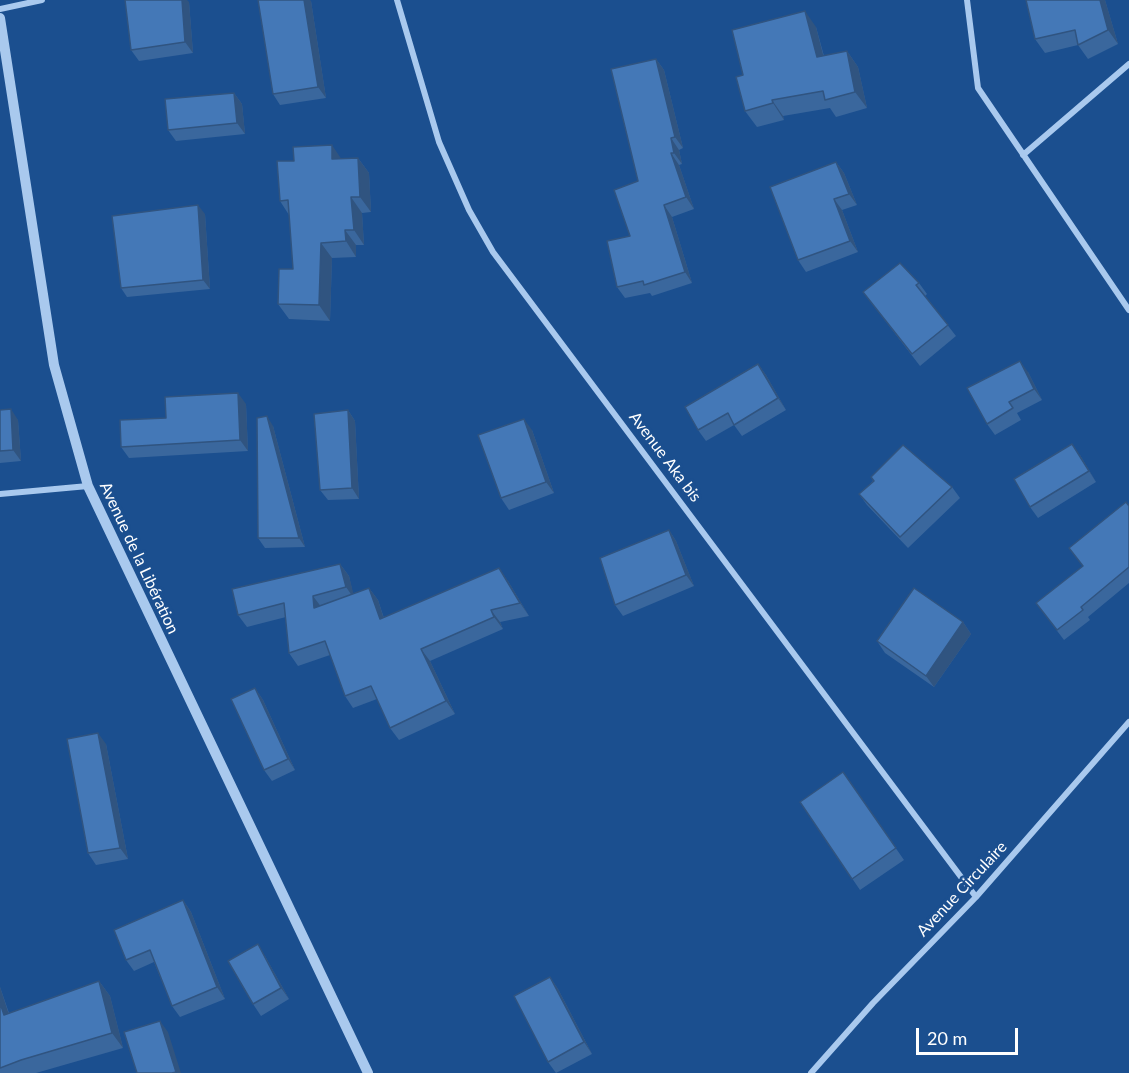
<!DOCTYPE html>
<meta charset="utf-8">
<style>
body{margin:0}
#map{position:relative;width:1129px;height:1073px;overflow:hidden;background:#1b4f8f;font-family:Lato,sans-serif}
canvas{display:block}
.scale{position:absolute;left:916px;top:1028px;width:102px;height:27px;box-sizing:border-box;border:3px solid #fff;border-top:0;padding-left:8px;font-size:18px;line-height:21px;white-space:nowrap;color:#fff;-webkit-text-stroke:4px #1b4f8f;paint-order:stroke}
</style>
<div id="map">
<canvas width="1129" height="1073"></canvas>
<div class="scale">20 m</div>
</div>
<script>
const ctx = document.querySelector('canvas').getContext('2d');
ctx.lineJoin = 'round';
const toPath = rows => new Path2D(rows.map(r => 'M' + r).join(''));
function trace(path, color, width, dash) { ctx.strokeStyle = color; ctx.lineWidth = width; ctx.lineCap = dash ? 'butt' : 'round'; ctx.setLineDash(dash || []); ctx.stroke(path); }
function fill(path, color) { ctx.fillStyle = color; ctx.fill(path, 'evenodd'); }
function write(font, color, halo, rows, align = 'center') {
  ctx.font = font + ' Lato,sans-serif'; ctx.lineWidth = 6; ctx.setLineDash([]); ctx.textBaseline = 'middle'; ctx.strokeStyle = halo; ctx.fillStyle = color; for (const [text, x, y, turn = 0] of rows) {
    ctx.save(); ctx.translate(x, y); ctx.rotate((+turn || 0) * Math.PI / 180); ctx.textAlign = isNaN(turn) ? turn : align; if (halo) ctx.strokeText(text, 0, 0); ctx.fillText(text, 0, 0); ctx.restore();
  }
}
trace(toPath([
 [397,0,439,142,469,210,493,252,976,897],
 [967,0,978,88,1129,310],
 [0,9,42,0],
 [1023,155,1129,64],
 [0,494,88,486],
 [811,1073,873,1003,976,897,1129,722]
]), '#a9c9ee', 6);
trace(toPath([
 [0,18,54,365,88,486,368,1073]
]), '#a9c9ee', 10);
fill(toPath([
 [1105,0,1118,44,1088,59,1078,45,1045,53,1035,39],
 [311,1,326,98,280,105,273,94],
 [189,2,193,53,139,61,131,50],
 [816,27,824,56,847,51,858,67,867,108,836,117,830,108,783,116,784,120,757,127,745,111,743,75],
 [656,59,664,70,683,148,679,150,682,164,679,165,694,209,672,217,692,283,652,296,650,293,625,298,617,287,630,236],
 [234,93,242,104,245,134,176,141,168,130],
 [341,158,358,158,369,173,371,212,362,213,364,245,356,245,356,257,332,258,330,321,289,319,278,304,293,269,289,215,280,201],
 [836,162,844,173,857,205,842,210,858,252,806,272,798,260],
 [205,214,210,289,127,297,121,288],
 [919,283,927,294,925,296,956,336,920,366,863,292],
 [758,364,766,375,786,410,742,436,734,425,706,441,698,430],
 [1028,372,1042,400,1017,413,1021,420,995,435,987,424],
 [246,404,248,451,129,458,121,447],
 [0,410,18,420,21,461,0,463],
 [348,410,355,421,359,499,328,500,320,490],
 [273,426,305,547,265,548,258,538],
 [532,430,554,493,509,510,501,498],
 [1080,455,1096,482,1038,518,1030,507],
 [871,477,952,487,960,498,908,548,867,505,859,494,873,481],
 [1129,506,1129,583,1088,617,1090,620,1064,640,1036,603,1083,566,1069,548],
 [669,530,676,541,694,586,623,616,615,605],
 [340,564,349,576,353,594,369,588,378,600,384,618,508,581,529,616,500,622,503,629,430,661,455,714,399,740,390,728,377,699,353,708,345,696,330,655,298,666,289,653,286,617,247,627,238,615],
 [963,622,971,634,934,687,885,653,877,641],
 [255,688,263,700,295,770,272,781,264,770],
 [106,744,128,859,96,865,88,853],
 [843,772,904,860,860,890,800,802],
 [183,900,191,912,225,999,180,1017,172,1006,154,962,134,971,126,960],
 [265,956,289,999,261,1016,253,1004],
 [550,977,558,989,592,1054,556,1073,548,1062],
 [99,981,110,996,123,1048,36,1073,0,1073,0,987,9,1013]
]), '#3a679d');
fill(toPath([
 [182,0,187,0,189,2,193,53,185,42],
 [304,0,310,0,311,1,326,98,318,87],
 [1100,0,1105,0,1118,44,1108,30],
 [805,11,816,27,828,74,817,57],
 [847,51,858,67,867,108,855,92],
 [656,59,664,70,683,148,675,137],
 [234,93,242,104,245,134,237,123],
 [772,100,783,116,784,120,773,103],
 [671,138,679,150,682,164,674,153],
 [332,145,342,160,332,159],
 [671,153,679,165,694,209,686,197],
 [358,158,369,173,371,212,360,197],
 [836,162,844,173,857,205,849,194],
 [351,197,362,213,364,245,354,230],
 [834,199,842,210,858,252,850,241],
 [198,205,205,214,210,289,203,280],
 [664,205,672,217,692,283,685,272],
 [345,230,356,245,356,257,346,241],
 [321,243,332,258,330,321,319,305],
 [1020,361,1028,372,1042,400,1034,389],
 [758,364,766,375,786,410,778,398],
 [238,393,246,404,248,451,240,440],
 [11,409,18,420,21,461,13,450],
 [348,410,355,421,359,499,352,488],
 [267,416,273,426,305,547,299,538],
 [524,419,532,430,554,493,546,482],
 [1072,444,1080,455,1096,482,1089,471],
 [669,530,676,541,694,586,686,575],
 [340,564,349,576,355,600,346,587],
 [499,568,508,581,529,616,520,603],
 [369,588,378,600,388,632,380,619],
 [313,596,322,608,314,608],
 [491,610,500,622,503,629,494,617],
 [963,622,971,634,934,687,926,676],
 [421,649,430,661,455,714,446,701],
 [255,688,263,700,295,770,288,759],
 [98,733,106,744,128,859,120,848],
 [183,900,191,912,225,999,217,987],
 [258,944,265,956,289,999,281,988],
 [550,977,558,989,592,1054,584,1042],
 [99,981,110,996,123,1048,112,1033],
 [0,987,14,1030,4,1015,0,1003],
 [160,1021,168,1032,181,1073,177,1073,176,1072]
]), '#305480');
const building = toPath([
 [125,0,182,0,185,42,131,50,125,0],
 [258,0,304,0,318,87,273,94,258,0],
 [1026,0,1100,0,1108,30,1078,45,1075,30,1035,39,1026,0],
 [805,11,817,57,847,51,855,92,825,100,823,91,772,100,773,103,745,111,736,77,743,75,732,30,805,11],
 [656,59,675,137,671,138,674,153,671,153,686,197,664,205,685,272,644,285,643,281,617,287,607,241,630,236,614,190,638,181,611,69,656,59],
 [234,93,237,123,168,130,165,99,234,93],
 [332,145,332,159,358,158,360,197,351,197,354,230,345,230,346,241,321,243,319,305,278,304,279,269,293,269,288,200,280,201,277,161,294,161,293,147,332,145],
 [836,162,849,194,834,199,850,241,798,260,770,187,836,162],
 [198,205,203,280,121,288,112,216,198,205],
 [900,263,919,283,916,285,948,325,912,354,863,292,900,263],
 [1020,361,1034,389,1009,402,1013,408,987,424,967,388,1020,361],
 [758,364,778,398,734,425,728,413,698,430,685,407,758,364],
 [238,393,240,440,121,447,120,420,166,418,165,397,238,393],
 [11,409,13,450,0,451,0,410,11,409],
 [348,410,352,488,320,490,314,414,348,410],
 [267,416,299,538,258,538,257,418,267,416],
 [524,419,546,482,501,498,478,435,524,419],
 [1072,444,1089,471,1030,507,1014,479,1072,444],
 [903,445,952,487,900,537,859,494,874,481,871,477,903,445],
 [1126,502,1129,506,1129,567,1081,607,1083,610,1057,630,1036,603,1083,566,1069,548,1126,502],
 [669,530,686,575,615,605,600,558,669,530],
 [340,564,346,587,313,596,314,608,369,588,380,619,499,568,520,603,491,610,494,617,421,649,446,701,390,728,371,686,345,696,325,641,289,653,284,603,238,615,232,589,340,564],
 [914,588,963,622,926,676,877,641,914,588],
 [255,688,288,759,264,770,231,699,255,688],
 [98,733,120,848,88,853,67,739,98,733],
 [843,772,896,848,852,879,800,802,843,772],
 [183,900,217,987,172,1006,150,950,126,960,114,930,183,900],
 [258,944,281,988,253,1004,228,961,258,944],
 [550,977,584,1042,548,1062,514,996,550,977],
 [99,981,112,1033,21,1060,0,1068,0,1003,4,1015,99,981],
 [160,1021,176,1072,172,1073,137,1073,124,1032,160,1021]
]);
fill(building, '#4478b7');
trace(building, '#305480', 1.5);
write('16px', '#fff', '#1b4f8f', [
 ["Avenue Aka bis",665,457,53],
 ["Avenue de la Libération",139,558,65],
 ["Avenue Circulaire",962,889,-47]
]);
</script>
